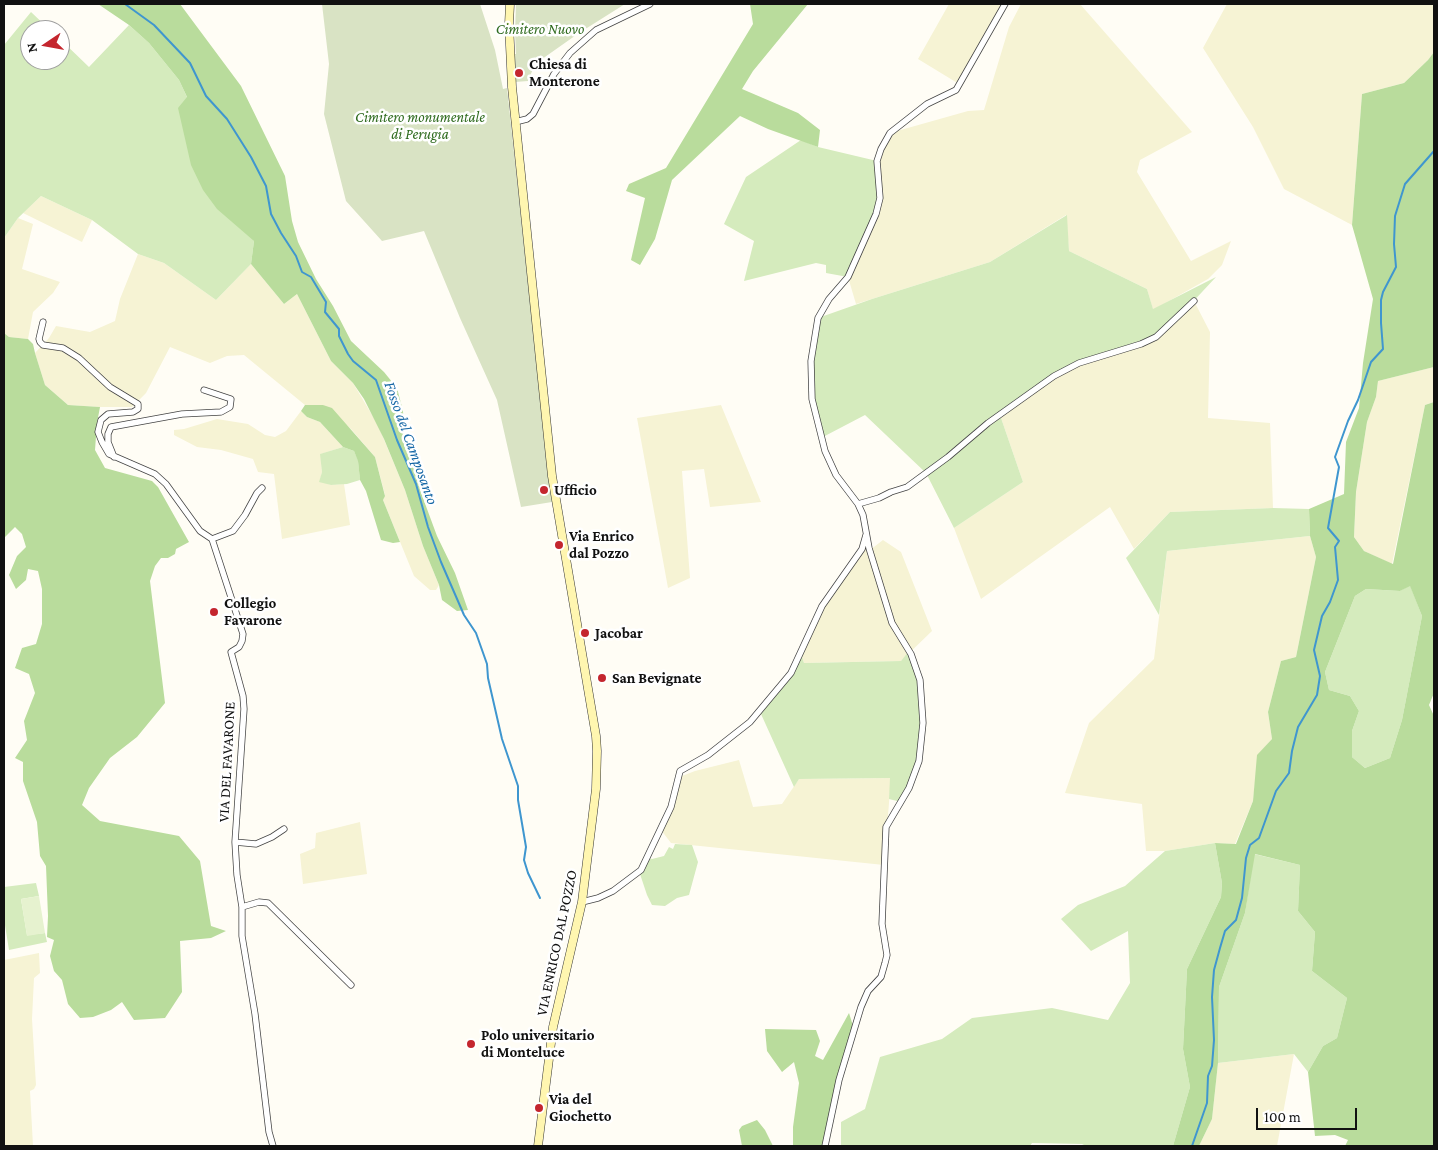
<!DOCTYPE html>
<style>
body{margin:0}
#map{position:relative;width:1438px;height:1150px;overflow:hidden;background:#fffdf5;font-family:"Crimson Pro",serif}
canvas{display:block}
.frame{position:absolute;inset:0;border:5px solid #111;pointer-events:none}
.north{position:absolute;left:20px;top:20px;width:50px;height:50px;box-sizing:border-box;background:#fff;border:1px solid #a0a0a0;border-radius:50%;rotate:258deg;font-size:14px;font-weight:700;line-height:20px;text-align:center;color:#111}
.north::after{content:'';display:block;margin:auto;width:18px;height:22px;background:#c4262e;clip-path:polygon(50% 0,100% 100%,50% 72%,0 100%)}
.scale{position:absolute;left:1256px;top:1108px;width:101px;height:22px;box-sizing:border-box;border:2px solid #111;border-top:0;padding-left:6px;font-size:15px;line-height:18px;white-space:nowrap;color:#111;-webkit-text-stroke:4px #fff;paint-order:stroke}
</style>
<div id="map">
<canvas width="1438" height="1150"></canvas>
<div class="frame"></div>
<div class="north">N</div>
<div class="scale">100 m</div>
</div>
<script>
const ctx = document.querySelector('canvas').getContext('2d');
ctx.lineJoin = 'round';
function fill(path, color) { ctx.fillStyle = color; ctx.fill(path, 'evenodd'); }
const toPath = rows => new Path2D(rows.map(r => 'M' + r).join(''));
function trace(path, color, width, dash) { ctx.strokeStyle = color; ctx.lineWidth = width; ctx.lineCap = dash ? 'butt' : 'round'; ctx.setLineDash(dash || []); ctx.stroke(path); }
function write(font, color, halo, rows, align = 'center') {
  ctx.font = font + ' "Crimson Pro",serif'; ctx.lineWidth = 5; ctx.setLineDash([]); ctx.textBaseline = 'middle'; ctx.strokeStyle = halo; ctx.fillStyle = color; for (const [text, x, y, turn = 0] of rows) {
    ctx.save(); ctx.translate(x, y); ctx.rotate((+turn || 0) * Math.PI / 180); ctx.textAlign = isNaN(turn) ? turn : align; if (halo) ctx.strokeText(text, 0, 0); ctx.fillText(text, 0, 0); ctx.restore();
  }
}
fill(toPath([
 [949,4,1005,4,959,84,918,59],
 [1021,4,1080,4,1192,132,1140,160,1137,172,1191,261,1231,241,1222,265,1208,279,1153,310,1147,289,1069,251,1066,215,990,262,856,304,848,277,882,193,879,182,877,161,890,133,968,111,984,110,1009,27],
 [1227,4,1434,4,1434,52,1428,60,1404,83,1362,94,1352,225,1284,189,1253,127,1203,48],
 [41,196,92,220,82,242,23,213],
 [18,218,33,224,22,269,60,282,53,293,33,312,28,339,9,337,4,333,4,238],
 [138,254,164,263,216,300,251,264,284,304,297,294,331,361,353,383,378,425,405,490,423,546,439,585,436,590,430,590,414,576,383,500,385,495,375,457,351,429,323,405,305,405,244,355,227,356,210,363,170,347,146,393,132,407,100,407,68,405,45,385,35,353,49,338,56,326,90,332,115,321,120,299],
 [1194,301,1210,332,1208,418,1270,423,1273,508,1170,512,1134,549,1110,507,981,599,954,528,1023,482,1000,415,1054,376],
 [1434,367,1434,402,1425,405,1392,564,1364,551,1354,537,1356,492,1367,422,1376,397,1378,381],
 [721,405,761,502,710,507,704,469,682,471,690,578,668,588,637,418],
 [301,411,307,417,320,422,343,447,321,454,322,472,320,481,331,485,344,484,350,525,282,539,274,474,258,472,253,459,221,450,197,447,174,435,174,430,184,429,217,419,248,424,265,435,275,437,286,431],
 [867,534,870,550,883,540,901,552,932,631,901,661,804,663,801,654,822,606,862,549],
 [1310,536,1316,557,1296,657,1281,661,1268,712,1272,739,1258,755,1253,801,1235,844,1215,843,1165,851,1146,851,1142,804,1065,793,1089,723,1154,659,1167,551],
 [739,760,753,807,782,804,799,779,891,778,884,865,671,843,661,830,677,778,695,771],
 [360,822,367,874,303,884,300,854,315,848,316,833],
 [39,953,40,973,34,978,32,1019,36,1085,34,1089,30,1091,33,1146,4,1146,4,960],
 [1294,1054,1277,1146,1199,1146,1212,1119,1218,1063]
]), '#f6f3d4');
fill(toPath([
 [31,12,50,30,30,30,30,60,60,60,60,39,89,67,129,25,149,43,179,80,254,241,251,264,216,300,164,263,138,254,92,220,41,196,18,218,4,238,4,45],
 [801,140,818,147,877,161,880,198,848,277,826,273,826,265,816,263,744,281,754,241,724,224,746,177],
 [1067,215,1069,251,1147,289,1153,309,1216,277,1188,307,1156,337,1079,363,1000,415,1023,482,954,528,926,473,865,415,821,438,812,399,811,373,818,318,872,299,990,262],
 [343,447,354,451,358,460,360,480,347,484,331,485,319,482,322,472,320,454],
 [1273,508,1309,509,1310,536,1167,551,1159,615,1126,558,1170,512],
 [1410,585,1422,616,1402,720,1390,758,1365,768,1352,757,1352,731,1359,711,1350,696,1329,690,1325,672,1355,596,1366,589,1400,591],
 [909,651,920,680,923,723,919,761,901,802,889,799,890,778,799,779,794,787,761,714,793,669,801,654,804,663,901,661],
 [1215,843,1222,883,1221,897,1187,969,1183,1049,1190,1087,1173,1146,1086,1146,1082,1144,1032,1143,1030,1146,841,1146,841,1122,865,1109,880,1057,942,1039,972,1018,1052,1008,1108,1020,1130,983,1128,931,1091,951,1061,919,1078,905,1125,886,1165,851],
 [675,844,692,845,698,862,689,895,677,898,665,906,652,905,647,895,639,871,648,858,652,859,664,856,669,847,673,849],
 [1254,854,1300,865,1298,911,1315,932,1312,971,1347,998,1337,1038,1323,1046,1308,1072,1294,1054,1218,1063,1219,987,1245,913],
 [36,883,39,896,21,899,27,935,45,933,47,942,9,950,4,919,4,887]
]), '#d5ebbd');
fill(toPath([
 [98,4,180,4,241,86,285,176,292,221,298,242,316,279,333,306,351,341,384,372,397,388,403,411,404,433,421,468,420,490,437,536,455,573,468,610,457,611,442,600,439,585,423,546,405,490,384,439,364,399,353,383,331,361,297,294,284,304,251,264,254,241,217,209,203,190,191,165,178,108,187,97,179,80,149,43,129,25],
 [750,4,808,4,753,71,742,89,798,113,820,130,818,147,768,129,740,116,672,180,655,239,640,265,631,260,645,198,626,191,629,184,666,168,753,24],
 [1434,52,1434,367,1378,381,1376,397,1367,422,1356,492,1354,537,1364,551,1393,564,1425,405,1434,402,1434,693,1429,705,1434,716,1434,1146,1345,1146,1348,1140,1335,1135,1315,1136,1308,1072,1323,1046,1337,1038,1347,998,1312,971,1315,932,1298,911,1300,865,1255,854,1245,913,1219,987,1218,1063,1212,1119,1199,1146,1173,1146,1190,1087,1183,1049,1187,969,1221,897,1222,883,1215,843,1236,844,1253,801,1257,755,1272,739,1268,712,1281,661,1296,657,1316,557,1310,536,1309,509,1344,494,1346,442,1359,408,1363,363,1373,299,1352,225,1362,94,1404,83,1428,60],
 [1410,586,1422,616,1402,720,1390,758,1365,768,1352,757,1352,731,1359,711,1350,696,1329,690,1325,672,1355,596,1366,589,1400,591],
 [4,333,9,337,28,339,33,344,35,353,45,385,68,405,100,407,97,423,95,450,105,468,152,481,158,487,189,542,176,549,175,554,168,558,161,558,155,566,150,581,165,703,137,737,110,758,89,788,82,805,100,821,179,836,200,861,211,926,226,931,211,938,180,941,182,992,165,1018,134,1020,122,1002,111,1010,93,1017,80,1018,68,1004,62,980,54,971,50,956,54,940,47,937,48,916,46,866,40,856,37,822,23,781,23,762,15,758,27,740,24,721,35,693,29,674,15,668,22,648,36,644,42,624,42,589,38,571,28,569,26,580,16,589,9,575,17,556,26,547,22,534,15,527,4,538],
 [305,405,323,405,332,408,375,457,385,496,383,500,400,542,393,543,381,540,366,491,360,480,358,461,354,451,343,447,320,422,307,417,301,411],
 [849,1013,854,1029,825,1146,793,1146,793,1127,799,1083,794,1062,782,1072,767,1051,765,1029,816,1030,820,1041,815,1056,823,1060],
 [757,1120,765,1130,773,1146,742,1146,739,1130,742,1126]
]), '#b9dc9c');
fill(toPath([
 [322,4,480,4,495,50,503,89,507,88,552,502,521,507,497,400,460,318,424,231,382,241,346,201,324,114,329,64],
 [516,4,625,4,579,33,535,64,528,81,515,82,512,54,516,54,515,32]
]), '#d9e3c4');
fill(toPath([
 [39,896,45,933,27,936,21,899]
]), '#e6f2cf');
trace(toPath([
 [125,4,154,25,190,63,206,96,227,119,251,157,266,186,271,214,281,233,296,256,302,272,311,277,326,302,325,312,339,329,339,336,348,354,353,361,376,380,397,440,416,484,428,527,441,562,464,615,476,633,487,664,488,678,502,739,518,786,518,800,526,847,524,860,528,873,540,898],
 [1192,1146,1207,1103,1208,1076,1212,1066,1214,1040,1212,997,1214,970,1220,948,1225,931,1236,920,1242,898,1246,858,1250,845,1259,838,1276,791,1289,773,1292,751,1298,727,1317,695,1320,676,1314,650,1322,616,1330,602,1338,580,1335,547,1339,541,1328,528,1339,467,1335,457,1348,421,1358,400,1371,362,1383,349,1381,323,1381,300,1383,292,1396,267,1394,244,1395,216,1405,184,1434,151]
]), '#3f96cf', 2);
const street = toPath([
 [515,122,527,119,533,114,554,74,570,53,596,30,650,4],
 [43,322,39,339,40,342,43,345,63,348,79,358,110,387,138,404,138,409,133,412,108,414,101,420,98,432,102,442,109,454,155,474,166,484,200,531,212,539,243,634,242,641,239,647,231,652,243,696,244,709,235,842,237,875,242,907,242,936,255,1014,269,1132,273,1146],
 [114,457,108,442,108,434,111,427,182,414,221,412,230,407,231,399,204,390],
 [858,504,836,475,825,451,812,399,811,361,818,318,829,299,848,277,876,214,880,198,877,161,881,149,890,133,927,104,956,90,1005,4],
 [212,539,233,531,245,515,257,493,262,488],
 [235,842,256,844,272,837,284,829],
 [582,902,598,898,613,891,641,870,671,807,680,771,708,755,750,722,791,673,822,606,862,549,866,535],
 [242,907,259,902,268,903,351,985],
 [825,1146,839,1080,861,1007,868,991,881,977,885,963,887,955,882,924,886,827,909,788,919,761,923,723,920,680,911,654,892,623,869,548,863,515,858,504,879,498,891,492,907,487,948,457,988,423,1054,376,1079,363,1141,344,1156,337,1194,301]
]);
const secondary = toPath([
 [510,4,509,24,512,87,552,476,596,736,597,751,596,789,582,902,553,1027,538,1146]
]);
trace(street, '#444', 7);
trace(secondary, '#333', 9);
trace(street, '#fff', 5.5);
trace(secondary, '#fff6b0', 8);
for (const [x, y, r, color] of [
 [519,73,5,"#c4262e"],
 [544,490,5,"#c4262e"],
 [559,545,5,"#c4262e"],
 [214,612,5,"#c4262e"],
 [585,633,5,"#c4262e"],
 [602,678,5,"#c4262e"],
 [471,1044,5,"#c4262e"],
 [539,1108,5,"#c4262e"]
]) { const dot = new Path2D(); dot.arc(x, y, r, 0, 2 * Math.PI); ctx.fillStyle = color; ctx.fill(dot); trace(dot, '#fff', 2); }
write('italic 15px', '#2f6b1f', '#fff', [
 ["Cimitero Nuovo",540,29],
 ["Cimitero monumentale",420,117],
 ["di Perugia",420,134]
]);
write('bold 15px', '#111', '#fff', [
 ["Chiesa di",529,64],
 ["Monterone",529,81],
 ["Ufficio",554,490],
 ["Via Enrico",569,536],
 ["dal Pozzo",569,553],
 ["Collegio",224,603],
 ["Favarone",224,620],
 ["Jacobar",595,633],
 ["San Bevignate",612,678],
 ["Polo universitario",481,1035],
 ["di Monteluce",481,1052],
 ["Via del",549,1099],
 ["Giochetto",549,1116]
], 'left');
write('15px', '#111', '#fff', [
 ["VIA DEL FAVARONE",227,762,-87],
 ["VIA ENRICO DAL POZZO",557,943,-78]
]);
write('italic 16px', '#1768a6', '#fff', [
 ["Fosso del Camposanto",411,443,70]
]);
</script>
